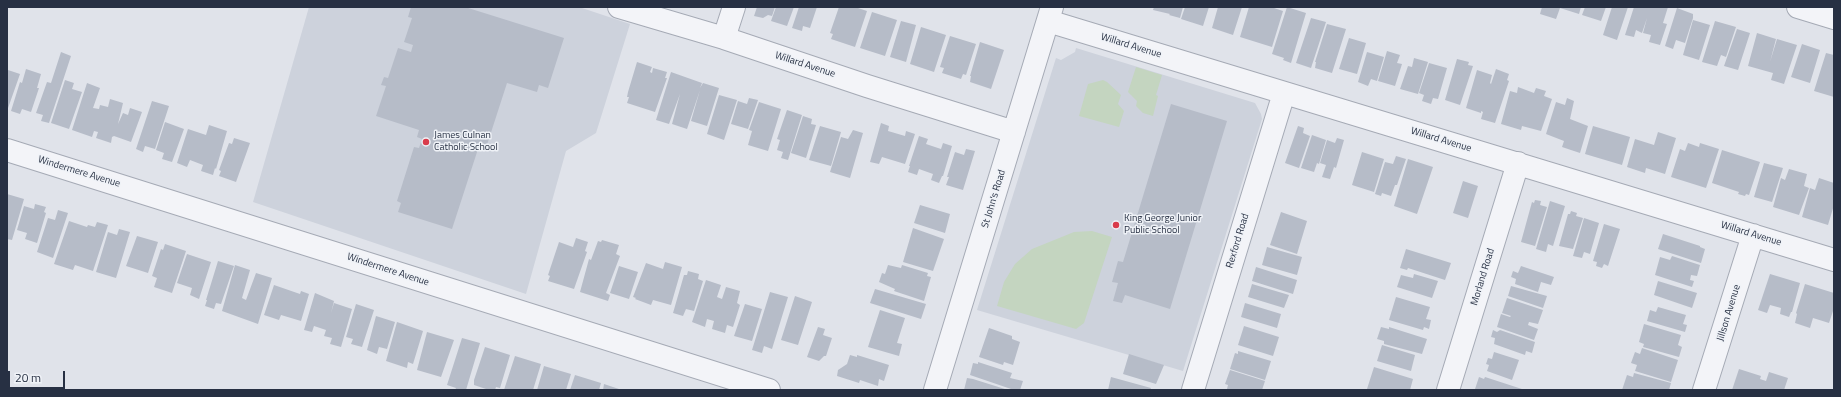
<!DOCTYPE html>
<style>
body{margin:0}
#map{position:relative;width:1841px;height:397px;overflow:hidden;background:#e0e3ea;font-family:"Titillium Web",sans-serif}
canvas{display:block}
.frame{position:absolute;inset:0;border:8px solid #273043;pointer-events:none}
.scale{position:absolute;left:8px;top:371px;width:57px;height:18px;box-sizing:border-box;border:2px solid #273043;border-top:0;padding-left:5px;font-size:12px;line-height:14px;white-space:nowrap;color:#273043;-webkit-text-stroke:3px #eff2f7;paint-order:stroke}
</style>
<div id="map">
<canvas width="1841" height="397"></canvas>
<div class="frame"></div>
<div class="scale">20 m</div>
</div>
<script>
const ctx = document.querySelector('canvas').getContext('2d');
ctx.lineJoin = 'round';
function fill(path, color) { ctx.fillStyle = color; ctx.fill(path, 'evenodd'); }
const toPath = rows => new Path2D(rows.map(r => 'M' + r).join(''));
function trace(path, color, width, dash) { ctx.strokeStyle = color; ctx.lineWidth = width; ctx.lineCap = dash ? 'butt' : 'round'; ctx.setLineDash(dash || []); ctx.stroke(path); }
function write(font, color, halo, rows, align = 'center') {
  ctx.font = font + ' "Titillium Web",sans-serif'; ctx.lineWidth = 3; ctx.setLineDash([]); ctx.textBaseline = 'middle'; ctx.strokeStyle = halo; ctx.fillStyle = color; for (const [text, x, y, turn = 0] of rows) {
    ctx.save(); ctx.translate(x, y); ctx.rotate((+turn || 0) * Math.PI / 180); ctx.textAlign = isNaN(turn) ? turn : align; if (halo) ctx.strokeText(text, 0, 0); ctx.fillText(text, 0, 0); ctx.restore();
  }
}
fill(toPath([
 [309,7,579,7,630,24,596,133,566,151,526,294,253,202],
 [1076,48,1255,103,1261,114,1262,119,1183,371,977,310,1056,58,1061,60,1075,52]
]), '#cdd2dc');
fill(toPath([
 [1136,67,1162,75,1156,95,1158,96,1153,116,1143,113,1136,106,1137,101,1128,92],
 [1103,80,1107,82,1121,95,1118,104,1124,111,1119,127,1079,116,1088,84],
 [1092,231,1112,237,1084,323,1076,329,997,306,1004,282,1015,264,1032,249,1074,232]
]), '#c4d5c0');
fill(toPath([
 [411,7,465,7,564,38,548,88,539,85,537,92,507,83,485,151,478,149,452,229,398,212,401,203,397,201,414,147,419,148,422,139,417,137,419,130,376,116,386,86,381,85,384,77,388,78,398,48,411,52,413,45,404,42,412,18,408,17],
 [757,7,775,7,772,16,768,15,763,18,754,16],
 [776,7,794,7,787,26,771,21],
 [799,7,817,7,810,28,803,26,802,31,792,28],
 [839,7,855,7,867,11,855,47,831,39,833,34,830,33],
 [1154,7,1183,7,1180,18,1169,15,1170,14,1153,10],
 [1185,7,1209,7,1203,26,1181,19],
 [1218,7,1242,7,1233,35,1212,28],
 [1249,7,1271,7,1283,11,1272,47,1240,37],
 [1287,7,1306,13,1291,63,1283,60,1284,58,1272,54],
 [1542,7,1581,7,1579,14,1560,8,1556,19,1540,14],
 [1585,7,1606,7,1601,21,1582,15],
 [1612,7,1628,7,1617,40,1603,35],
 [1634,7,1668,7,1663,23,1667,24,1660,45,1649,42,1651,35,1643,33,1647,18,1642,33,1636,30,1634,37,1625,35],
 [1677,8,1693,14,1693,18,1685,43,1676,40,1673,49,1665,46],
 [872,12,897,20,885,56,860,48],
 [1311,18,1326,22,1311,68,1296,63],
 [1693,20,1710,25,1699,60,1683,55],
 [901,21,916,25,906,62,890,57],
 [1715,21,1736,27,1726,57,1721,55,1717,66,1702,62],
 [1327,24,1346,29,1332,73,1315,68,1316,62,1315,62],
 [921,27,946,35,934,72,910,64],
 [1737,29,1750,33,1738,70,1724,66],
 [1757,33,1776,39,1770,62,1777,39,1797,45,1784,84,1771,80,1773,73,1748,66],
 [950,36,976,44,966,75,963,74,961,79,942,73,944,68,940,67],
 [1349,38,1366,43,1357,74,1339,69],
 [980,42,1004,50,991,89,970,82,971,76,970,76],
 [1802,44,1820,50,1810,83,1791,77],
 [1387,51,1400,55,1397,63,1402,64,1395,86,1378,81],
 [61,52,71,56,49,123,41,121,43,115,36,113,47,82,51,83],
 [1367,52,1384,57,1377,81,1371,79,1368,86,1358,82],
 [1826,53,1834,55,1834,97,1814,91],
 [1414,58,1428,62,1418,94,1400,89,1408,66,1412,67],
 [1457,59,1469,62,1468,65,1473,66,1460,105,1445,100],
 [637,62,652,67,650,72,652,73,653,68,667,72,665,78,667,78,655,112,627,103,629,97,627,97,628,92],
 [1429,63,1447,68,1438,99,1433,98,1431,104,1422,101,1424,95,1419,93],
 [26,69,41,74,37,88,39,88,31,112,22,109,20,114,11,111,20,82,22,83],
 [1496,69,1509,74,1507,80,1509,81,1495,123,1481,119,1483,112,1481,111,1481,113,1466,108,1477,70,1492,75,1490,83,1491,84],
 [8,70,20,74,7,111,7,72],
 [671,72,702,83,700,88,703,83,719,88,707,126,691,121,700,90,687,129,672,124,680,94,669,124,656,120],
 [65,80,74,83,72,89,82,92,69,129,51,123],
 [87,83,100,88,93,108,99,109,100,105,108,107,110,99,123,103,118,124,123,113,128,115,130,108,142,112,131,142,114,136,112,137,111,143,96,138,98,132,94,131,92,137,72,130],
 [1518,87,1534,93,1536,88,1546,91,1544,96,1552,99,1541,131,1522,126,1521,130,1501,124,1510,91,1517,93],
 [719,95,737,100,724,140,707,134],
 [749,98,758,100,748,129,731,124,738,101,747,104],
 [1567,98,1574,101,1570,119,1588,126,1580,153,1562,147,1564,141,1546,134,1556,102,1565,105],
 [152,101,169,106,155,149,145,146,143,152,136,149],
 [759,102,781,109,768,151,748,145,752,131,749,130],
 [1171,104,1227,121,1170,309,1125,295,1122,303,1113,301,1118,283,1112,282,1118,261,1123,262],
 [787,110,802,115,788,160,781,158,783,152,777,150,780,140,777,139],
 [803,116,812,119,811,124,816,125,806,158,791,153],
 [165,122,184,129,172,162,162,159,164,153,156,150],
 [881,123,889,126,888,131,905,136,906,131,915,134,905,164,882,157,879,164,870,162],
 [209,125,227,131,216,169,215,168,213,175,201,171,203,165,190,160,187,167,177,163,188,129,206,135],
 [820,126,841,132,831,166,809,160],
 [1298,126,1304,128,1303,133,1310,136,1299,168,1285,163],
 [1593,126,1630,137,1622,165,1585,154],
 [853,130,863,133,850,178,830,172,841,137,848,139],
 [1658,132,1676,138,1665,174,1646,168,1645,173,1627,167,1635,139,1654,145],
 [1312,135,1326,140,1319,164,1317,163,1314,172,1301,168],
 [919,136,928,139,926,144,941,149,943,143,952,146,943,176,942,176,939,183,931,180,933,174,919,169,917,175,908,172,910,166,909,166],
 [234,138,250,143,236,182,219,176,221,171,219,170,229,143,232,144],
 [1337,138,1344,140,1336,168,1334,167,1330,179,1322,177,1326,165,1320,163,1327,140,1335,143],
 [1688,143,1699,147,1700,143,1719,149,1706,188,1671,177,1680,149,1685,151],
 [966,149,975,151,963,190,946,185,949,177,947,177,955,152,964,155],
 [1722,150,1760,162,1749,195,1746,194,1745,196,1738,194,1739,192,1712,183],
 [1362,152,1384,159,1374,192,1352,185],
 [1396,156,1406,159,1397,185,1395,185,1391,196,1382,193,1381,196,1375,194,1385,162,1393,164],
 [1408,159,1433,167,1417,214,1394,206],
 [1764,163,1783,168,1772,202,1754,197],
 [1789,169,1807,174,1804,186,1809,188,1799,215,1773,207,1781,178,1785,180],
 [1819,178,1834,183,1834,205,1828,225,1802,217,1810,188,1815,190],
 [1463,181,1478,186,1468,218,1453,213],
 [7,194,24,199,12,240,7,239],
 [1535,200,1541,201,1540,205,1547,207,1535,246,1521,242,1532,202,1534,203],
 [1550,201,1565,206,1553,246,1548,244,1546,252,1536,249],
 [35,204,46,207,44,212,46,213,37,243,25,239,27,233,17,230,24,206,34,209],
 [920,205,950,214,945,233,914,223],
 [58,210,68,213,53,258,37,252,48,218,55,220],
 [1571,211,1577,213,1576,216,1583,218,1573,249,1559,246,1568,214,1570,214],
 [1281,212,1307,221,1297,254,1270,245],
 [1584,218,1599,223,1590,254,1584,252,1582,258,1573,256],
 [69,221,87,227,88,225,95,227,97,222,108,225,93,271,75,265,73,270,54,264],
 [1604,224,1620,229,1608,266,1604,264,1602,268,1596,266,1597,262,1593,261],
 [913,228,944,239,933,271,903,262],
 [119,229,130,232,116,278,96,272,108,232,117,235],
 [1663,234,1700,246,1700,247,1705,249,1701,263,1658,249],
 [137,236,158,242,148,273,126,266],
 [576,238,588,242,585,251,587,252,574,289,548,281,550,276,548,275,559,242,573,247],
 [602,240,619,245,616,254,620,256,606,293,610,295,608,301,580,292,589,259,591,260,598,241,601,242],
 [165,244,186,251,172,293,154,287,157,278,152,276,161,249,163,250],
 [1267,247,1302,257,1297,275,1262,265],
 [1406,249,1451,263,1445,280,1408,268,1407,270,1400,268],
 [187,254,211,262,199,299,190,295,192,288,177,283],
 [1672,256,1700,265,1697,276,1691,275,1690,280,1694,281,1692,287,1655,275,1660,257,1670,260],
 [218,261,234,266,221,304,216,303,214,309,205,306,207,300,206,300],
 [665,262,682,267,671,305,653,300,651,305,635,299,636,298,633,297,646,263,663,269],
 [235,265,250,270,242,298,246,300,256,273,272,278,258,324,222,311],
 [888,265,901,268,902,265,928,273,927,276,931,277,924,301,894,291,895,289,879,282,882,273,885,274],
 [619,266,638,272,629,299,610,293],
 [1521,266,1554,277,1551,285,1541,282,1538,292,1515,284,1516,279,1511,277,1513,271,1518,273],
 [1256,267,1297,280,1293,294,1252,281],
 [688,271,699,274,698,279,703,281,694,311,686,309,683,316,673,313,684,275,687,275],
 [1414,274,1438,281,1432,298,1397,287,1401,275,1413,278],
 [1770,274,1800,283,1792,312,1791,312,1789,317,1780,314,1781,308,1770,305,1767,313,1758,310],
 [706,280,721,285,717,297,722,299,726,287,740,291,737,303,740,305,733,327,727,325,725,333,712,329,714,321,707,319,705,327,692,322],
 [1658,281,1697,293,1692,308,1654,295],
 [1252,284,1289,295,1284,308,1248,297],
 [1805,284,1834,293,1834,308,1829,323,1813,318,1810,328,1795,323,1797,314,1796,313],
 [274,285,300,294,301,291,309,294,301,321,281,315,279,320,264,315],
 [1511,286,1547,296,1543,308,1508,296],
 [875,289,926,304,921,319,870,303],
 [770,292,788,297,772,349,764,346,762,353,752,350],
 [315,293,334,301,331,313,334,303,352,309,341,347,330,344,332,338,324,336,326,330,314,326,312,332,304,330],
 [795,296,812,302,798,345,781,340],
 [1396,297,1430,307,1426,319,1431,320,1429,329,1424,327,1423,330,1389,320],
 [1507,298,1543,310,1538,324,1529,322,1528,325,1538,329,1534,340,1497,327,1501,314,1510,317,1511,316,1502,313],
 [1245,303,1281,314,1277,328,1241,317],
 [356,304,374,310,362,347,351,344,353,339,346,337],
 [745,304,762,309,752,341,734,336],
 [1658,307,1686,315,1683,324,1687,325,1685,332,1647,321,1650,310,1656,312],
 [880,310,905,318,897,343,902,344,899,356,868,347],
 [376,316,395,322,387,349,379,347,377,354,367,350],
 [397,322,423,331,413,364,408,362,407,368,386,361],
 [1644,324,1681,335,1678,345,1682,347,1679,357,1643,347,1644,344,1639,342],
 [1244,326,1279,337,1273,356,1238,345],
 [818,327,825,329,823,335,832,338,826,356,824,356,819,361,807,357],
 [1381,327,1389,329,1389,327,1427,339,1422,354,1384,344,1384,341,1377,339],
 [989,328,1012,336,1012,339,1020,342,1013,365,1004,362,1003,365,979,357],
 [1493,330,1497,332,1500,330,1535,342,1532,353,1526,351,1525,355,1494,344,1495,338,1491,337],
 [427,332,454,340,441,377,417,370],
 [462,338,480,343,466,390,455,390,456,388,447,385],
 [1382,345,1415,355,1411,371,1377,361],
 [485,347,510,355,500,388,496,387,495,390,489,390,474,385,474,380],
 [1642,348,1678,360,1671,382,1635,371,1637,365,1631,363,1635,352,1640,354],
 [1238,351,1271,361,1265,380,1230,369,1235,353,1238,354],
 [1494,352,1519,360,1512,380,1487,371,1489,365,1486,364,1488,358,1492,359],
 [1129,354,1164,365,1156,384,1123,374],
 [850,355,857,357,857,355,889,365,884,381,879,379,878,386,860,380,859,383,837,376,838,370,847,364],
 [515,356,541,364,533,390,504,390],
 [978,362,1012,373,1010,378,1023,381,1020,390,1014,390,970,375,973,363,978,364],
 [544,366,571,374,566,390,537,390],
 [1374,367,1413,379,1410,390,1367,389],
 [1739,369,1761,376,1760,379,1766,381,1769,372,1788,378,1784,390,1732,390],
 [1230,370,1265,381,1262,390,1227,389,1228,385,1225,384],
 [1634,373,1671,383,1669,390,1622,390,1627,375,1633,377],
 [575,375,601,383,599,390,570,390],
 [1111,377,1151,388,1150,390,1108,390],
 [1479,377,1484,379,1485,377,1525,390,1479,390,1475,389],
 [967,378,973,379,1008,390,964,390],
 [604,384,622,390,603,390]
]), '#b6bcc8');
const minor = toPath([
 [619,7,724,38,867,86,1014,132],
 [1798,7,1834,18],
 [1048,21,1834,260],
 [724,38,734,7],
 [7,150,769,390],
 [935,390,1052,7],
 [1193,390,1284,93],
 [1448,390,1518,163],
 [1704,390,1753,235]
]);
trace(minor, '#a5aab5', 24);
trace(minor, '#f3f4f8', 22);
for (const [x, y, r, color] of [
 [426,142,4,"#d93b4b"],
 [1116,225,4,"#d93b4b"]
]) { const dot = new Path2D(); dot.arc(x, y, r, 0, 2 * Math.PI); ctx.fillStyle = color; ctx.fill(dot); trace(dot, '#eff2f7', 1.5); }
write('10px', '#273043', '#eff2f7', [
 ["Willard Avenue",1131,46,17],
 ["Willard Avenue",805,65,18],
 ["Willard Avenue",1441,140,17],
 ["Windermere Avenue",79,172,17],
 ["St John's Road",994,199,-73],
 ["Willard Avenue",1751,234,17],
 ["Rexford Road",1238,241,-73],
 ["Windermere Avenue",388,270,18],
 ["Morland Road",1483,277,-73],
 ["Jillson Avenue",1729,313,-73]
]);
write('10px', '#273043', '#eff2f7', [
 ["James Culnan",434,136],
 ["Catholic School",434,148],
 ["King George Junior",1124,219],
 ["Public School",1124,231]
], 'left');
</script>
